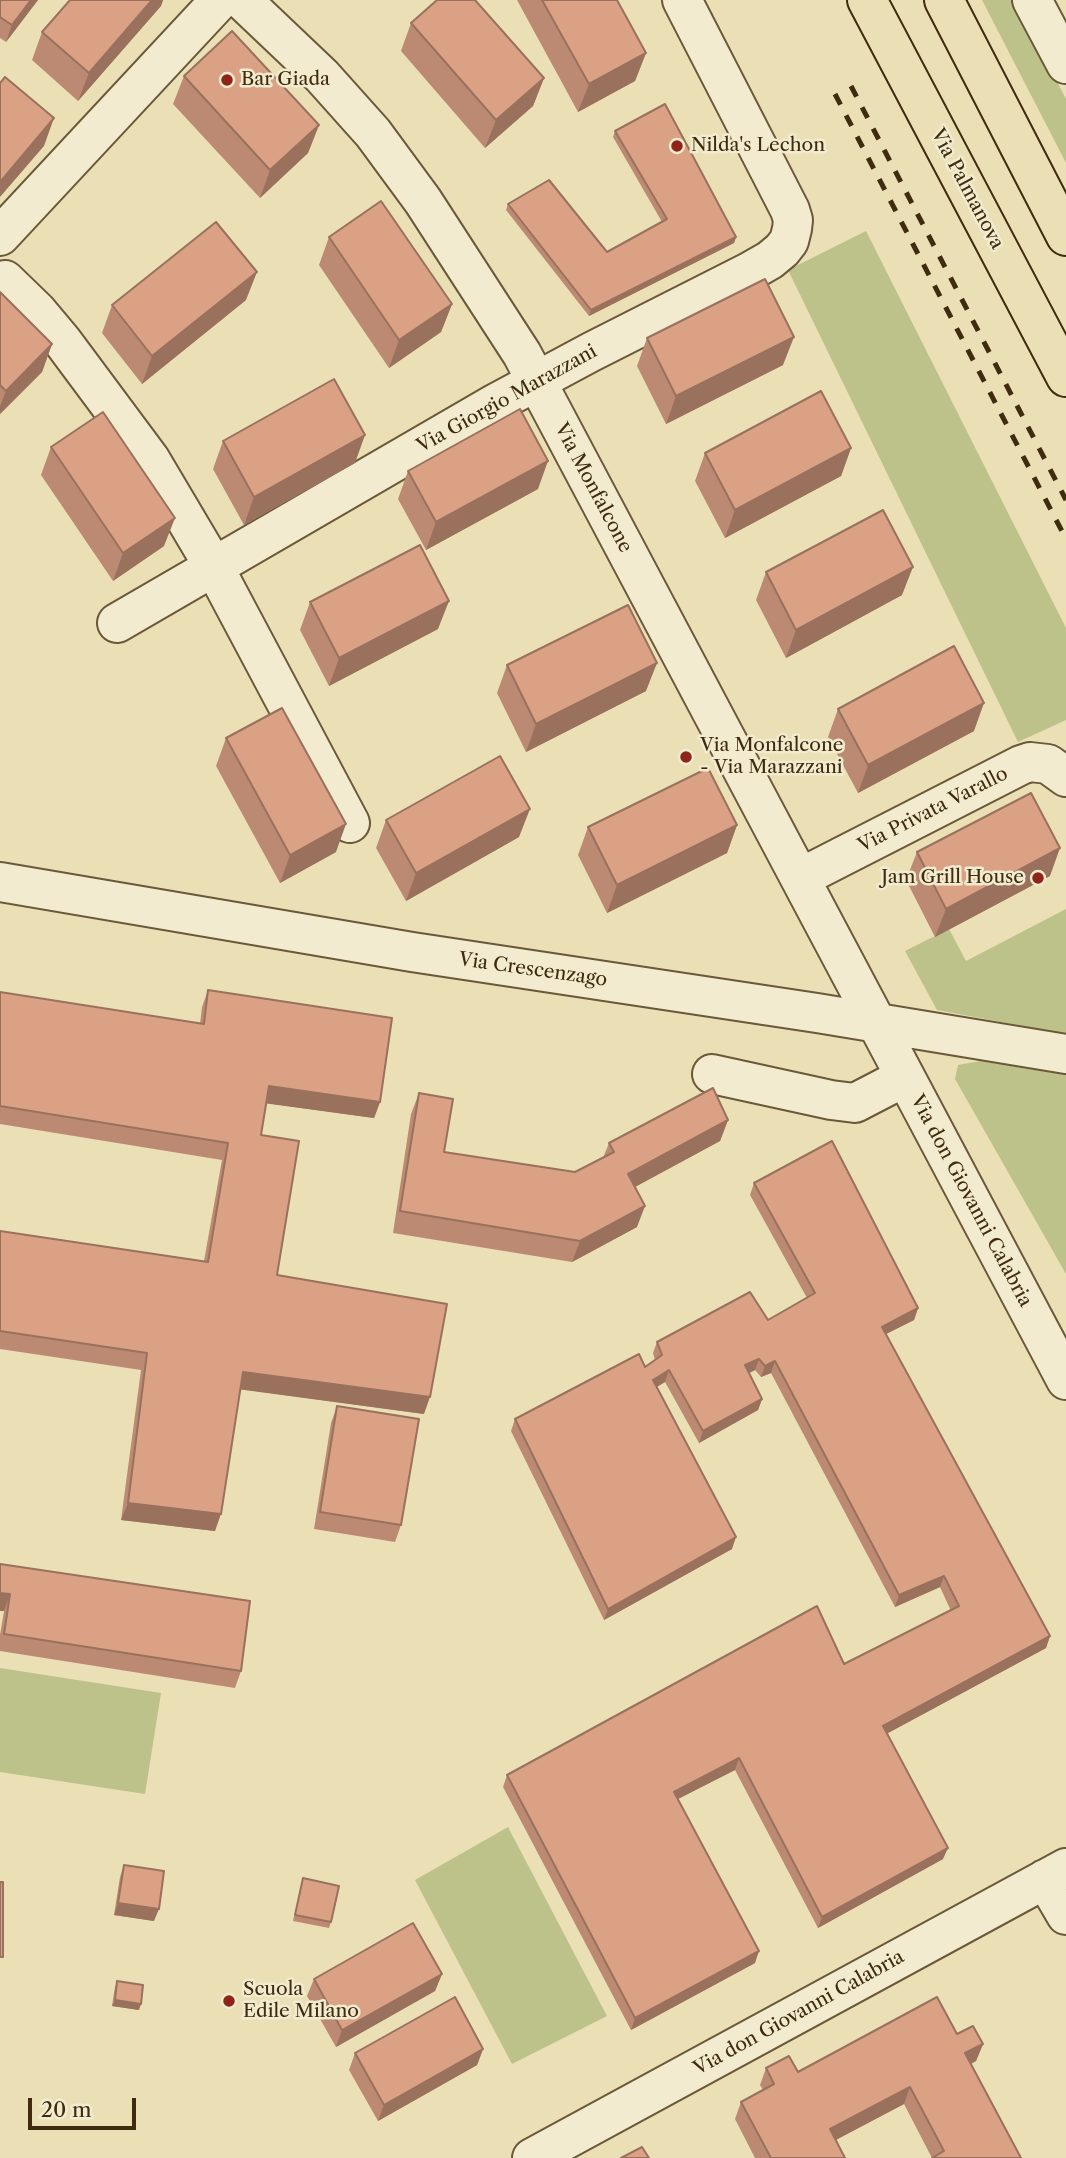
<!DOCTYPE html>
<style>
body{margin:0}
#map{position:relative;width:1066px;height:2158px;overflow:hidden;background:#ebe0b5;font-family:"Libre Caslon Text",serif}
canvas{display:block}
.scale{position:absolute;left:28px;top:2098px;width:108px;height:32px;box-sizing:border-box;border:4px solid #3f2b0e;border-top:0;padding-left:9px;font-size:21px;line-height:24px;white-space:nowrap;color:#3f2b0e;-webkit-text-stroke:5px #f2ebcf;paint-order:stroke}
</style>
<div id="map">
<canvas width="1066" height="2158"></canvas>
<div class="scale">20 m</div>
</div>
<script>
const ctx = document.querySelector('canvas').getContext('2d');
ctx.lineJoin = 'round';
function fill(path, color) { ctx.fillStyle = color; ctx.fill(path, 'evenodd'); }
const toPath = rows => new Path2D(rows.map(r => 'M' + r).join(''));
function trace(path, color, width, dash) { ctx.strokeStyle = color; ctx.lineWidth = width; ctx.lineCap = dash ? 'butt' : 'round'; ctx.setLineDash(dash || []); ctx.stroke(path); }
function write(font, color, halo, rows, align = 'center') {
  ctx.font = font + ' "Libre Caslon Text",serif'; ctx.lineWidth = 5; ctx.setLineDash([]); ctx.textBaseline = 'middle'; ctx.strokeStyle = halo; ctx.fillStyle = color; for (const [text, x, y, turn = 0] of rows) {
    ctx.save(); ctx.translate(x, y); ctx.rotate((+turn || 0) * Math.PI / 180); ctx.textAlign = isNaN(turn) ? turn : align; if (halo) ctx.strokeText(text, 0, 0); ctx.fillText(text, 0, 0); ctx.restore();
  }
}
fill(toPath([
 [982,0,1015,0,1066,99,1066,163],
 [866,231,1066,628,1066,720,1018,742,788,270],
 [1066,909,1066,1034,937,1010,905,951,949,929,966,961],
 [981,1061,1066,1075,1066,1274,955,1079,958,1065],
 [0,1668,161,1693,145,1794,0,1772],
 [508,1827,607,2016,512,2064,415,1880]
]), '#bdc18a');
const minor = toPath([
 [242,0,322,76,373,133,423,201,522,354,1066,1380],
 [1032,0,1066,64],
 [0,236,220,0],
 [5,280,37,311,63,342,150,459,214,567,350,823],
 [117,623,496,403,591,352,749,272,770,260,782,250,789,241,792,229,793,220,790,210,682,0],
 [800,878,1021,765,1030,762,1048,764,1066,777],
 [0,882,412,952,817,1013,1066,1054],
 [712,1074,831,1100,855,1103,905,1077],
 [1045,1879,1066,1915],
 [532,2158,1066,1868]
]);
const highway = toPath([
 [867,0,1066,377],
 [944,0,1066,236]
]);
trace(minor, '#6a5838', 42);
trace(highway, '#3f2b0e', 42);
trace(minor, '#f2ebcf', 38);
trace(highway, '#ebe0b5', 38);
trace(toPath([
 [851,86,1066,500],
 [835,94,1066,539]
]), '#3f2b0e', 5, [12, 12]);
fill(toPath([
 [0,0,38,0,6,42,0,38],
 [70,0,163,0,161,6,78,101,32,60,42,32],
 [517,0,617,0,646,53,635,81,578,112],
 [411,23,544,78,533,106,485,148,401,51],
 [184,76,319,125,308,153,260,198,173,104],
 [615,131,736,237,734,243,589,316,506,210,508,204,607,252,662,222,613,137],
 [329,237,452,304,441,332,389,368,319,265],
 [0,292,52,344,42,372,0,414],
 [246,300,142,384,102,333,112,305],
 [647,338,783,365,666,424,637,366],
 [223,441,355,463,244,525,213,469],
 [51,447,164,546,113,581,41,475],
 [851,448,841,476,725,538,695,481,705,453],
 [408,471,538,489,426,550,398,499],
 [766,572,902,595,786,658,756,600],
 [310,602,438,629,329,686,300,630],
 [507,665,646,691,526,752,497,693],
 [838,709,974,731,858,793,828,737],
 [226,738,336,852,280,883,216,766],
 [386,820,519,837,406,901,376,848],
 [737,825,727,853,607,913,578,855,588,827],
 [917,852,1050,876,935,937,906,880],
 [208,990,380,1102,374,1118,266,1103,261,1135,277,1275,424,1414,241,1389,215,1531,121,1520,141,1370,0,1349,0,1231,204,1261,222,1160,0,1124,0,992,200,1024,202,1007],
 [419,1093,444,1152,575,1172,603,1158,609,1143,728,1120,720,1141,635,1187,637,1227,572,1262,393,1233,411,1114],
 [754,1183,918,1308,914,1320,886,1334,1050,1636,1046,1648,887,1733,943,1859,818,1928,735,1770,678,1799,755,1963,631,2030,503,1787,507,1775,844,1664,951,1611,940,1587,895,1607,771,1373,761,1377,755,1370,749,1373,762,1399,758,1410,699,1443,665,1382,657,1387,732,1549,604,1620,511,1431,515,1419,645,1367,655,1360,653,1353,657,1342,768,1320,807,1298,750,1195],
 [337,1406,401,1525,395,1542,314,1529,331,1423],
 [0,1564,241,1671,235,1688,0,1651,0,1635,4,1611,0,1611],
 [124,1865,154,1921,114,1915,120,1877],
 [303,1878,331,1922,329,1928,293,1921],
 [442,1974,435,1991,336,2047,307,1996,314,1979],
 [117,1981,139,2010,112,2006,115,1987],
 [957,2034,983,2044,976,2061,971,2064,1021,2158,932,2158,904,2104,836,2140,845,2158,755,2158,735,2119,741,2102,763,2090,760,2085,766,2068,798,2072],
 [483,2049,477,2065,378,2121,349,2070,355,2053]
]), '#bc8a72');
fill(toPath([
 [31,0,38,0,6,42,12,25],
 [152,0,163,0,161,6,78,101,89,73],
 [646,53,635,81,578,112,589,84],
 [544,78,533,106,485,148,496,120],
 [54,118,44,146,0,197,0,182],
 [319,125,308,153,260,198,270,170],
 [736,237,734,243,589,316,591,310],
 [257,272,246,300,142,384,152,356],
 [452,304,441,332,389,368,399,340],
 [794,337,783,365,666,424,676,396],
 [52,344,42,372,0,414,0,406,6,391],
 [365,435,355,463,244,525,254,497],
 [851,448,841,476,725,538,735,510],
 [548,461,538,489,426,550,436,522],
 [175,518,164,546,113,581,123,553],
 [913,567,902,595,786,658,796,630],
 [449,601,438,629,329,686,339,658],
 [657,663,646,691,526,752,536,724],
 [984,703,974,731,858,793,868,765],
 [530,809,519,837,406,901,416,873],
 [346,824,336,852,280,883,290,855],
 [737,825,727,853,607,913,617,885],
 [1060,848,1050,876,935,937,946,909],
 [269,1086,380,1102,374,1118,263,1103],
 [728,1120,720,1141,620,1195,628,1174],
 [645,1206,637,1227,572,1262,580,1241],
 [918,1308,914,1320,878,1338,882,1327],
 [759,1359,755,1370,741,1377,745,1365],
 [775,1361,771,1373,761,1377,765,1366],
 [669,1370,665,1382,649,1391,653,1380],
 [243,1372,430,1397,424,1414,237,1389],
 [762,1399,758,1410,699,1443,703,1431],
 [128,1503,221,1514,215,1531,121,1520],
 [736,1537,732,1549,604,1620,608,1609],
 [944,1576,940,1587,895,1607,899,1595],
 [0,1593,10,1594,4,1611,0,1611],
 [1050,1636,1046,1648,879,1738,883,1726],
 [739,1758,735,1770,670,1803,674,1792],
 [948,1848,943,1859,818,1928,822,1917],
 [118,1903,159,1909,154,1921,114,1915],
 [759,1951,755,1963,631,2030,635,2018],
 [442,1974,435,1991,336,2047,342,2030],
 [115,2000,141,2004,139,2010,112,2006],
 [983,2044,976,2061,959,2070,965,2053],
 [483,2049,477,2065,378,2121,384,2105],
 [910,2087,904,2104,824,2146,830,2129]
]), '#99715d');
const building = toPath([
 [0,0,31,0,12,25,0,17,0,0],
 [70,0,152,0,89,73,42,32,70,0],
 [437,0,475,0,544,78,496,120,411,23,437,0],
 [542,0,617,0,646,53,589,84,542,0],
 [232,31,319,125,270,170,184,76,232,31],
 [5,77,54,118,0,182,0,83,5,77],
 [665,104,736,237,591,310,508,204,549,180,607,252,667,219,615,131,665,104],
 [381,201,452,304,399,340,329,237,381,201],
 [216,222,257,272,152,356,112,305,216,222],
 [765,279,794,337,676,396,647,338,765,279],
 [0,292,52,344,6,391,0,385,0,292],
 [334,379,365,435,254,497,223,441,334,379],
 [821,391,851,448,735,510,705,453,821,391],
 [520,409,548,461,436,522,408,471,520,409],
 [103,412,175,518,123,553,51,447,103,412],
 [883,510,913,567,796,630,766,572,883,510],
 [420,545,449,601,339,658,310,602,420,545],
 [628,605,657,663,536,724,507,665,628,605],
 [954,646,984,703,868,765,838,709,954,646],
 [282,708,346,824,290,855,226,738,282,708],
 [500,756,530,809,416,873,386,820,500,756],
 [708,768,737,825,617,885,588,827,708,768],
 [1031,793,1060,848,946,909,917,852,1031,793],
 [208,990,392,1018,380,1102,269,1086,261,1135,299,1141,277,1275,447,1304,430,1397,243,1372,221,1514,128,1503,147,1353,0,1331,0,1231,208,1262,228,1143,0,1106,0,992,204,1024,208,990],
 [713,1088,728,1120,628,1174,645,1206,580,1241,400,1211,419,1093,453,1099,444,1152,575,1172,614,1152,609,1143,713,1088],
 [832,1141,918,1308,882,1327,1050,1636,883,1726,948,1848,822,1917,739,1758,674,1792,759,1951,635,2018,507,1775,817,1606,844,1664,959,1606,944,1576,899,1595,775,1361,765,1366,759,1359,745,1365,762,1399,703,1431,669,1370,653,1380,736,1537,608,1609,515,1419,639,1354,645,1367,662,1355,657,1342,750,1292,768,1320,815,1293,754,1183,832,1141],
 [337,1406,419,1419,401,1525,320,1512,337,1406],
 [0,1564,250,1601,241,1671,4,1634,10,1594,0,1593,0,1564],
 [124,1865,164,1871,159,1909,118,1903,124,1865],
 [303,1878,339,1886,331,1922,295,1915,303,1878],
 [0,1882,3,1882,3,1957,0,1957,0,1882],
 [413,1923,442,1974,342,2030,314,1979,413,1923],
 [117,1981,143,1985,141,2004,115,2000,117,1981],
 [455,1997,483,2049,384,2105,355,2053,455,1997],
 [937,1997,957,2034,973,2026,983,2044,965,2053,1021,2158,932,2158,944,2151,910,2087,830,2129,845,2158,771,2158,741,2102,774,2084,766,2068,789,2056,798,2072,937,1997],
 [642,2147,649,2158,621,2158,642,2147]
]);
fill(building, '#dba185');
trace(building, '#99715d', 2);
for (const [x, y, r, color] of [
 [227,80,7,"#8f2418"],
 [677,146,7,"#8f2418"],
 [686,757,7,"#8f2418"],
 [1038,878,7,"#8f2418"],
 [229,2001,7,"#8f2418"]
]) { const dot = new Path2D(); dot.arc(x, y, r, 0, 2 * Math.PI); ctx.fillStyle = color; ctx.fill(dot); trace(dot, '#f2ebcf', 2.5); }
write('19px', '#3f2b0e', '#f2ebcf', [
 ["Bar Giada",241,80],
 ["Nilda's Lechon",691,146],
 ["Via Monfalcone",700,746],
 ["- Via Marazzani",700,768],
 ["Jam Grill House",1024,878,"right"],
 ["Scuola",243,1990],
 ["Edile Milano",243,2012]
], 'left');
write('19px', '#3f2b0e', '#f2ebcf', [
 ["Via Palmanova",967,189,62],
 ["Via Giorgio Marazzani",507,399,-29],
 ["Via Monfalcone",593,488,62],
 ["Via Privata Varallo",933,810,-27],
 ["Via Crescenzago",533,970,8],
 ["Via don Giovanni Calabria",971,1201,62],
 ["Via don Giovanni Calabria",799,2013,-29]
]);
</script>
